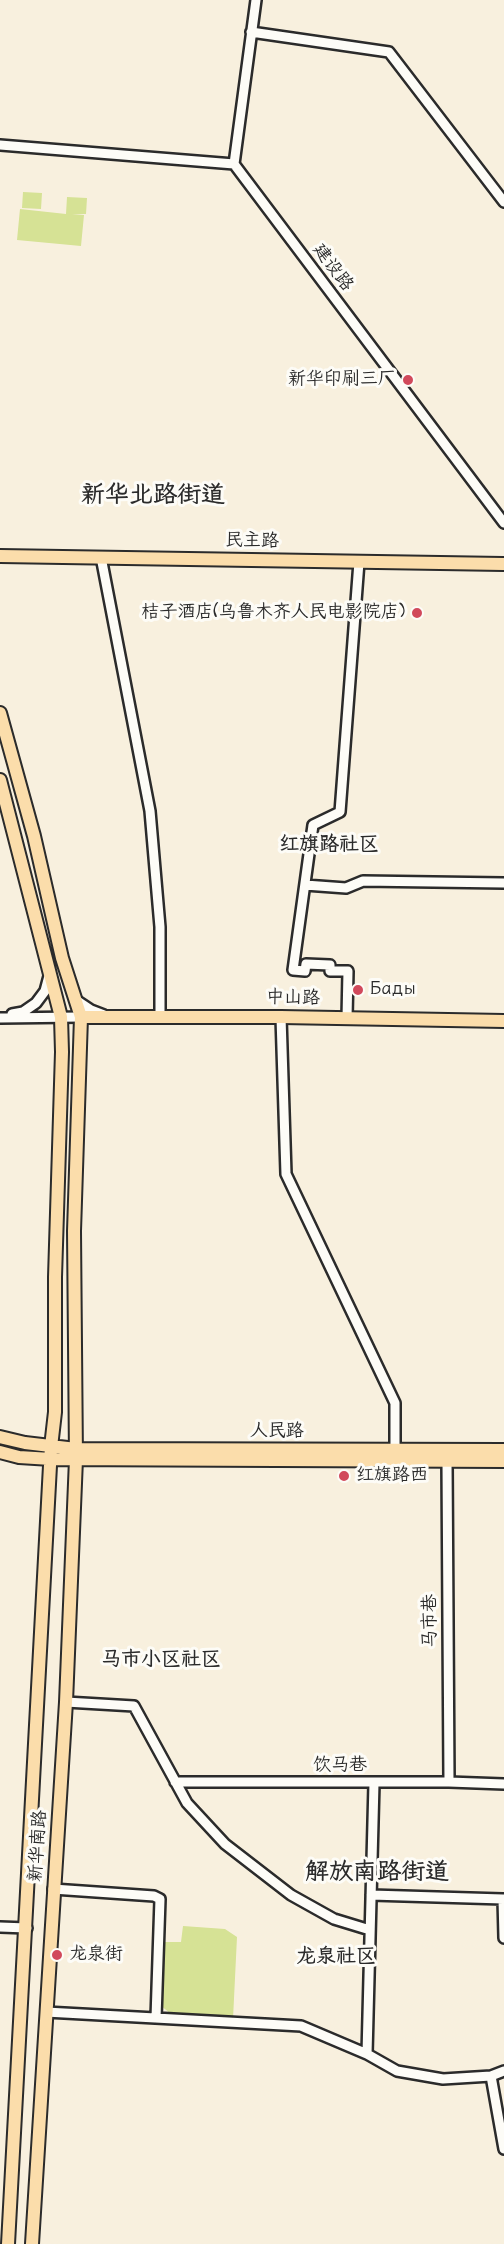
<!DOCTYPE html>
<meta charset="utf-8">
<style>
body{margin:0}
canvas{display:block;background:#f8f0de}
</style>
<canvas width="504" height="2244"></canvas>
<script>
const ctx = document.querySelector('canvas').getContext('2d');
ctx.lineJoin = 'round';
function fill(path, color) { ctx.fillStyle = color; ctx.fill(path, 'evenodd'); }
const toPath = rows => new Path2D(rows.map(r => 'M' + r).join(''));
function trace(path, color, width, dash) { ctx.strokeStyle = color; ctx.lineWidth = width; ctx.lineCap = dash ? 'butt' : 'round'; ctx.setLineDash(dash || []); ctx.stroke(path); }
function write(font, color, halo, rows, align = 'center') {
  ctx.font = font + ' "Architects Daughter","LXGW WenKai TC",sans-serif'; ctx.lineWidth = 6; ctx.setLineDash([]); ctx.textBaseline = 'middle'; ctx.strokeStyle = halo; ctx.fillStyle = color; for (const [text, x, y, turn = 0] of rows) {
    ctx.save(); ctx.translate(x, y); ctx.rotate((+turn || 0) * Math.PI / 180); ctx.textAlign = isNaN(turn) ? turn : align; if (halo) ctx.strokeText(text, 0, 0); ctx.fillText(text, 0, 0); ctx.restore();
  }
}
fill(toPath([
 [23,192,42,193,41,209,22,208],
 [67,197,87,198,86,214,72,214,84,215,81,246,17,240,20,209,66,214],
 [183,1926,225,1929,237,1937,233,2019,171,2014,160,2005,162,1942,181,1942]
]), '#d6e295');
const minor = toPath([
 [256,0,234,164,504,523],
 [251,32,389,52,504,202],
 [0,145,234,164],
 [101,557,150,811,160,927,160,1017],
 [305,885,346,888,363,881,504,883],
 [76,1000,91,1010,104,1015],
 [12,1014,23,1012,36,1003,45,991,49,976],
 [281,1017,286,1174,395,1403,395,1450],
 [0,1018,81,1017],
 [347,1018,348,971,330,971,330,965,306,964,305,971,293,970,313,825,340,812,359,562],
 [447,1461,449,1782],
 [66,1702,134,1706,187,1803,225,1844,291,1895,334,1919,370,1930],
 [175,1782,449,1782,504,1784],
 [53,1889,154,1896,160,1899,156,2018],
 [371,1895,503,1899,504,1938],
 [0,1927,27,1928],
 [46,2012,301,2026,367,2054,397,2071,443,2079,491,2076,504,2071],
 [367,2054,374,1783],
 [491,2076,504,2149]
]);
const major = toPath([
 [0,556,503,564],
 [0,713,34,836,62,958,81,1017,74,1231,76,1459,66,1702,32,2244],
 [0,780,61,1017,62,1052,55,1277,55,1412,51,1447,8,2244],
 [81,1017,281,1017,504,1021],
 [0,1437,25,1443,76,1449,504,1450],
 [0,1452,19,1457,51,1459,504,1461]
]);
trace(minor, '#2b2b2b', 14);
trace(major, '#2b2b2b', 16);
trace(minor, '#fdfcf7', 9);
trace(major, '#fbddab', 12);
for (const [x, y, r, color] of [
 [408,380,6,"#d1495b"],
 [417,613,6,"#d1495b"],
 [358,990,6,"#d1495b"],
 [344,1476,6,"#d1495b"],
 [57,1955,6,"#d1495b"]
]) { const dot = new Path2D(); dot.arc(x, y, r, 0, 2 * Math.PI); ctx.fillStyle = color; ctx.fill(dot); trace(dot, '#fdfcf7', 2); }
write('18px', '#2b2b2b', '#fdfcf7', [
 ["建设路",332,268,53],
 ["民主路",252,542,1],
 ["中山路",293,999,1],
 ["人民路",277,1432],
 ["马市巷",431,1621,-90],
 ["饮马巷",340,1766],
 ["新华南路",39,1846,-86]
]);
write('18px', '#2b2b2b', '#fdfcf7', [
 ["新华印刷三厂",396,380,"right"],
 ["桔子酒店(乌鲁木齐人民电影院店)",405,613,"right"],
 ["Бады",370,990],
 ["红旗路西",356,1476],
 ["龙泉街",69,1955]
], 'left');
write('bold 20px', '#2b2b2b', '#fdfcf7', [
 ["红旗路社区",329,846],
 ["马市小区社区",161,1661],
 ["龙泉社区",336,1958]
]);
write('bold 24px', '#2b2b2b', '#fdfcf7', [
 ["新华北路街道",153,497],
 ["解放南路街道",377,1874]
]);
</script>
